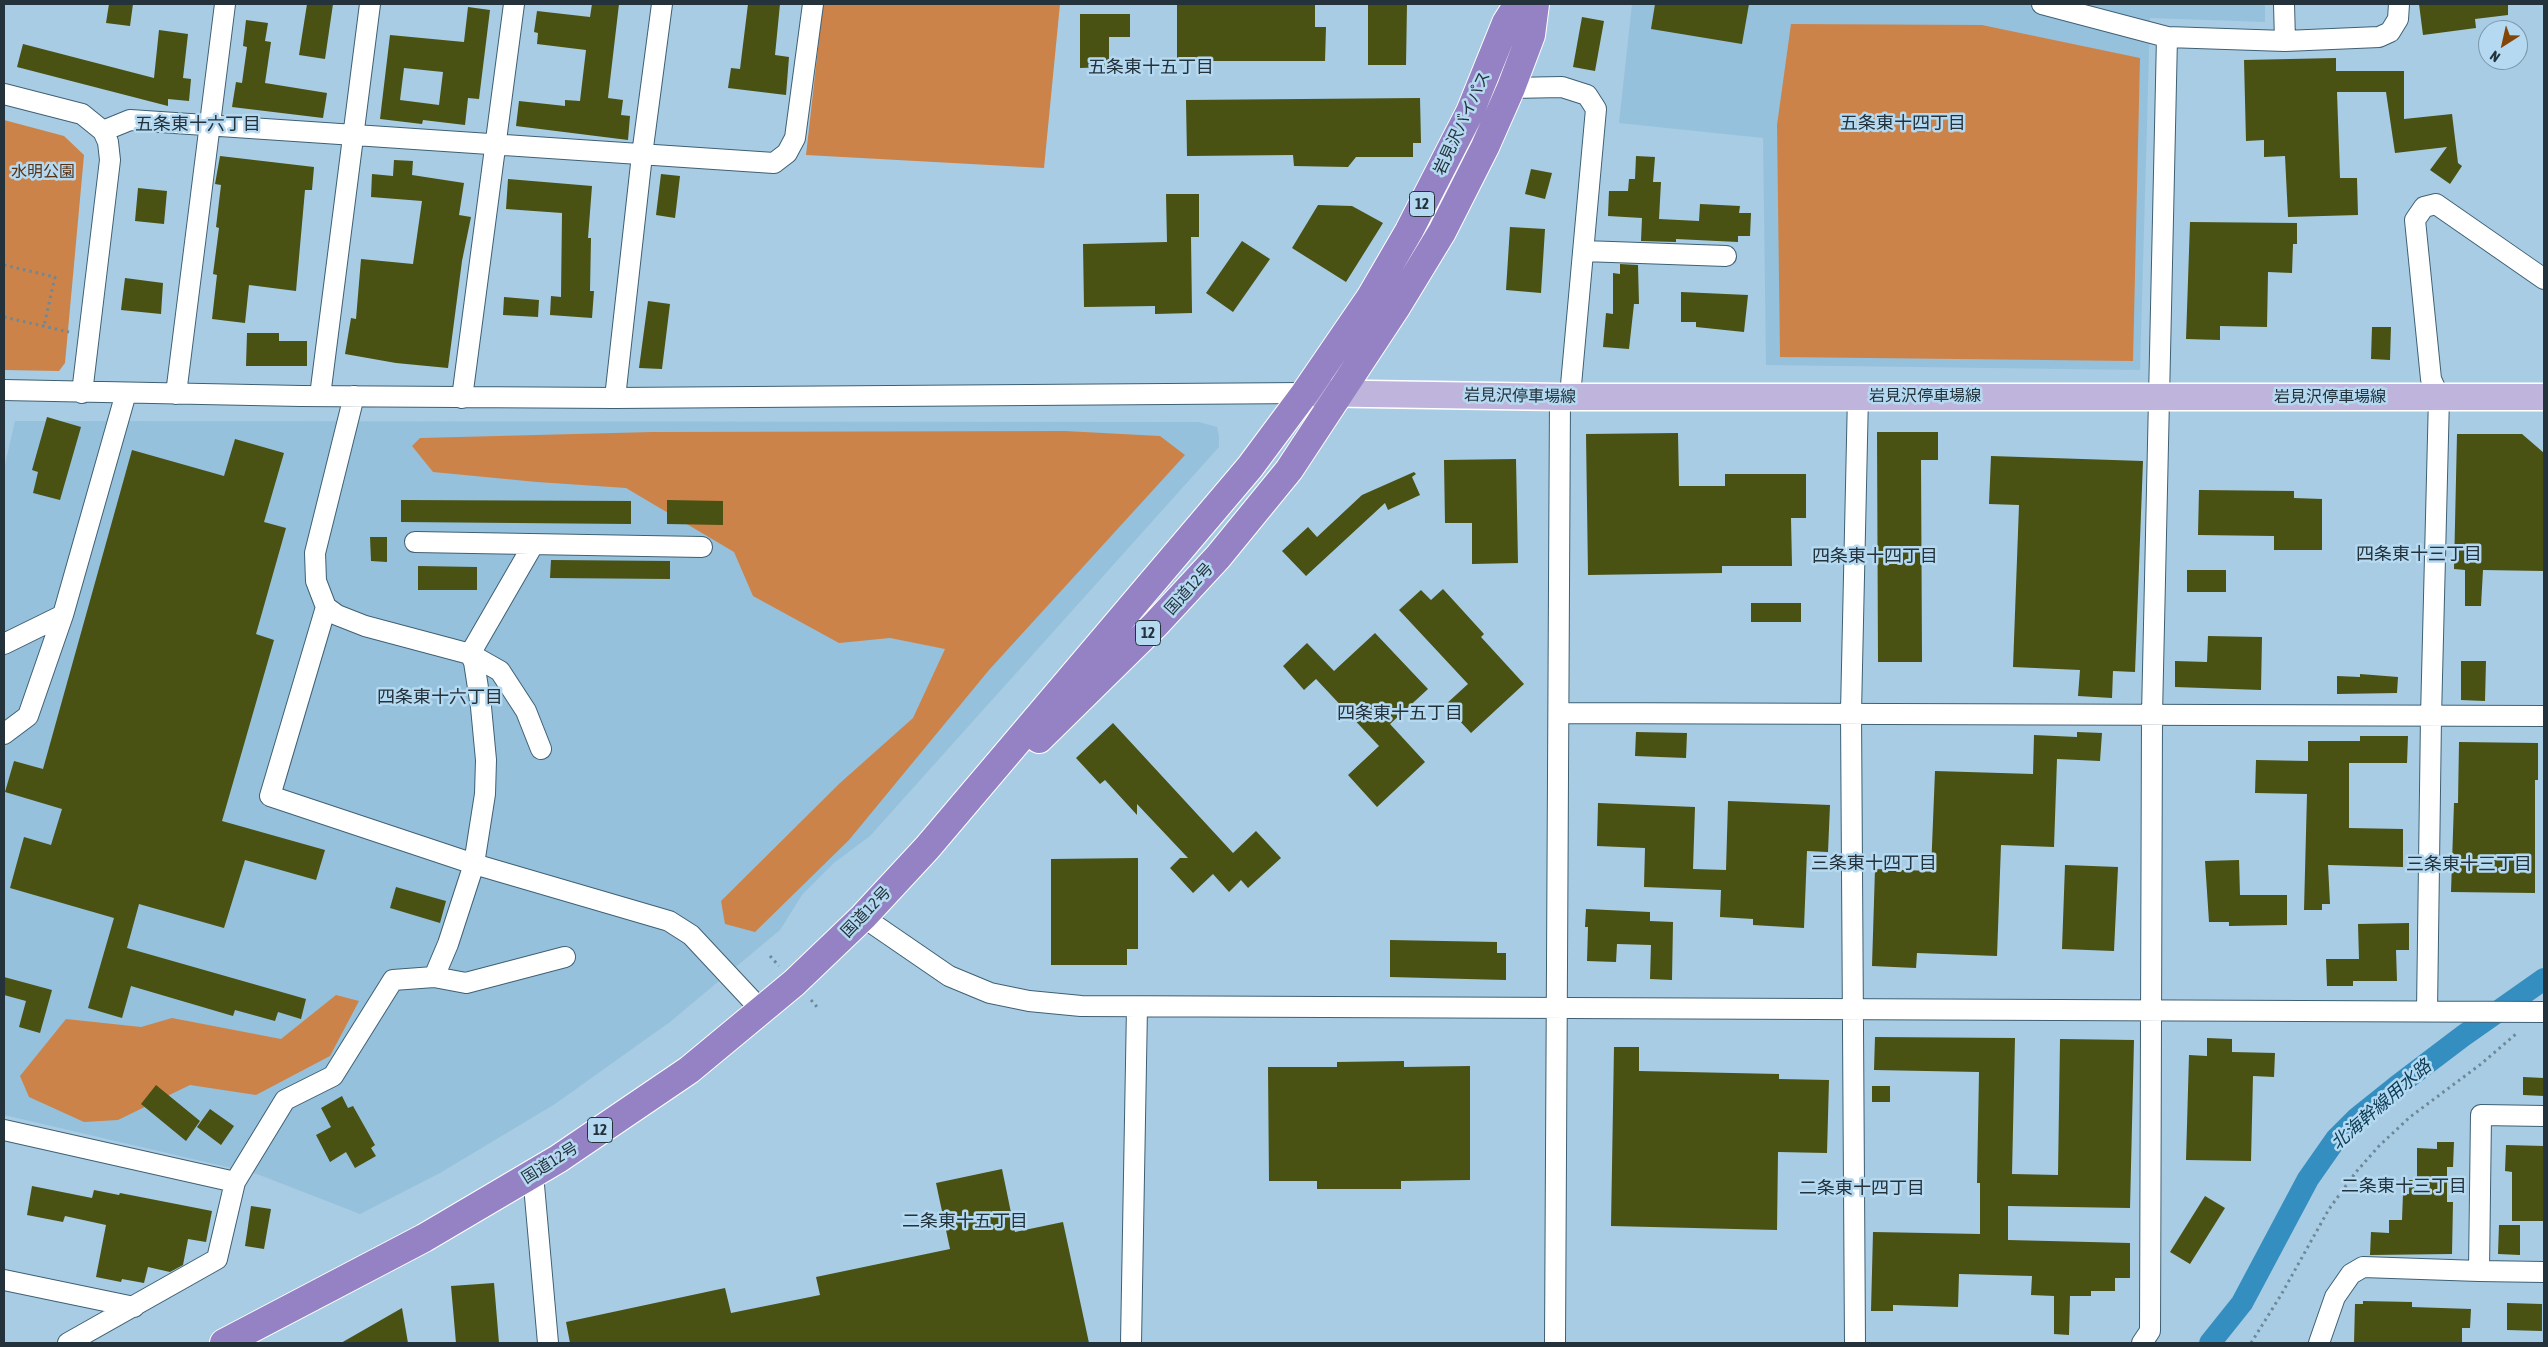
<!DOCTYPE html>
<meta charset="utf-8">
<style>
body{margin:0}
#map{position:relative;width:2548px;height:1347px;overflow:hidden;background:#a8cce3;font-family:"Asap Condensed",sans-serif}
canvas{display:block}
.frame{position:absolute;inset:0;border:5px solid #23323b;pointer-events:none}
.north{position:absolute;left:2478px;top:20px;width:50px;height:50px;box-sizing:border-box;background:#b5d9f0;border:1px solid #7b96a8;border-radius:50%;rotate:215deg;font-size:14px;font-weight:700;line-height:20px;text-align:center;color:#23323b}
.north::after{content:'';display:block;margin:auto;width:18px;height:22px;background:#844607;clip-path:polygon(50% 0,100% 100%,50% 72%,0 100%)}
</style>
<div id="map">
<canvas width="2548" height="1347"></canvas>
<div class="frame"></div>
<div class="north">N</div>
</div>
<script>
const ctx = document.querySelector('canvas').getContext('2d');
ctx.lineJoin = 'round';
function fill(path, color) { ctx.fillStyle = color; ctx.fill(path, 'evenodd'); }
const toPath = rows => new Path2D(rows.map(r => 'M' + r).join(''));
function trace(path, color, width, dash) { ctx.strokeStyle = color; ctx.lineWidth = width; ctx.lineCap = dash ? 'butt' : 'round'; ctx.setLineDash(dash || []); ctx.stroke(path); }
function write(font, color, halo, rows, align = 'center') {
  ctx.font = font + ' "Asap Condensed","Noto Sans JP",sans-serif'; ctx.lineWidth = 5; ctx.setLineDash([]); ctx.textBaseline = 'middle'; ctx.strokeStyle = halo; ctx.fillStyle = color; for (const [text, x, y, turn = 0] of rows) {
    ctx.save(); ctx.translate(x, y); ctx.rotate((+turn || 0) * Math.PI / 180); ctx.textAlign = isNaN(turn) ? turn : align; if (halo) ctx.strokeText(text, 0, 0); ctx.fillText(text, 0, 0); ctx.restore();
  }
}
fill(toPath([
 [1632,4,2265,4,2265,22,2150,18,2140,370,1766,365,1763,138,1619,123],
 [15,421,1199,422,1217,427,1219,436,1219,447,870,836,834,863,802,895,780,930,670,1022,555,1104,440,1173,360,1214,257,1174,4,1115,4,469]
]), '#96c1dc');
fill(toPath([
 [823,4,1060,4,1044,168,806,155],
 [1791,24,1982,25,2140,58,2133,361,1780,357,1777,125],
 [4,120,64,136,84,155,65,363,59,371,4,370],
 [1065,431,1160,436,1185,455,989,670,849,840,755,932,725,924,721,901,840,783,913,718,945,649,890,638,839,643,753,596,734,552,626,488,537,482,433,472,412,446,420,438,652,432],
 [336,995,359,1001,330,1056,256,1095,190,1085,118,1120,84,1122,29,1097,20,1076,66,1019,141,1027,172,1018,281,1039]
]), '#cc8349');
trace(toPath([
 [2210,1343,2242,1303,2308,1179,2336,1139,2357,1118,2397,1086,2463,1036,2544,979]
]), '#348ebf', 22);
fill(toPath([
 [109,4,133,4,130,26,106,23],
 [307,4,333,4,325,59,299,55],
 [592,4,619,4,608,98,623,100,621,115,630,116,628,140,516,126,519,101,565,106,565,100,580,101,586,50,537,44,538,33,534,32,537,11,590,17],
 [748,4,780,4,775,55,789,57,786,95,728,88,731,68,740,69],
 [1177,4,1315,4,1315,27,1326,27,1325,61,1177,61],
 [1368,4,1407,4,1406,65,1368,65],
 [1655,4,1749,4,1742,44,1651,29],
 [2419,4,2508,4,2508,15,2475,19,2476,28,2423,35],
 [468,7,490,10,479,99,468,98,465,125,423,120,422,124,380,119,390,35,464,42],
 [404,68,443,72,439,105,400,100],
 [1080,14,1130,14,1130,37,1109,37,1109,67,1080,68],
 [1582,17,1604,21,1595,71,1573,67],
 [246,20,268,23,265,41,271,42,265,83,327,93,323,118,232,107,236,82,242,83,247,47,243,46],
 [159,30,188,34,183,78,191,79,189,101,168,99,168,106,17,67,23,44,154,78],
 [2336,58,2336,71,2404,71,2404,119,2452,114,2458,163,2462,166,2450,184,2430,170,2447,147,2395,153,2386,92,2337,92,2340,178,2357,178,2358,215,2288,217,2285,156,2264,157,2264,140,2246,141,2244,60],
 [1420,98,1421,143,1413,143,1413,157,1356,157,1348,167,1294,166,1293,155,1187,156,1186,100],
 [220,156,314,167,312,190,305,190,296,291,249,285,245,323,212,319,217,275,213,274,219,228,216,227,221,185,215,184],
 [1636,156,1655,157,1653,182,1661,182,1659,219,1699,221,1700,204,1740,206,1739,213,1751,213,1750,236,1738,236,1738,242,1676,239,1676,242,1641,241,1642,218,1608,216,1609,191,1628,191,1629,179,1635,179],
 [394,160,413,161,412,175,464,183,459,215,471,217,462,261,448,368,396,363,345,354,351,318,356,319,361,259,413,264,422,201,371,197,372,174,393,176],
 [1531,169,1552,173,1545,199,1525,194],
 [661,174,680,176,675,218,656,215],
 [508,179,592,186,588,238,591,238,590,291,594,291,592,318,550,315,551,296,561,297,562,213,506,209],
 [138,188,167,191,164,224,135,221],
 [1166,194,1199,194,1199,237,1191,237,1192,313,1155,314,1155,306,1084,307,1083,244,1167,242],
 [1318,205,1352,206,1383,223,1346,282,1292,248],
 [2190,222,2297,223,2297,244,2293,244,2292,273,2268,272,2267,327,2220,326,2220,340,2186,339],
 [1510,227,1545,229,1541,293,1506,290],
 [1242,241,1270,259,1233,312,1206,293],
 [1620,264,1638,265,1639,304,1634,304,1629,349,1603,347,1606,313,1613,314,1613,273,1620,274],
 [125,278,163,283,161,314,121,310],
 [1681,292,1748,295,1744,332,1696,327,1696,322,1681,322],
 [504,297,539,300,538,317,503,315],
 [648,301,670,304,662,369,639,368],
 [2372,327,2391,327,2390,360,2371,359],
 [247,333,279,333,279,341,307,341,307,366,246,366],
 [47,417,81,427,60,500,33,493,38,472,32,470],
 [1877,432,1938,432,1938,460,1921,460,1922,662,1878,662],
 [1678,433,1679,486,1725,486,1725,474,1806,474,1806,518,1791,518,1792,566,1722,566,1722,573,1588,575,1586,434],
 [2457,434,2522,434,2544,453,2544,571,2483,570,2481,606,2465,606,2465,570,2454,569],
 [235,439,284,453,264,522,286,528,256,634,274,640,222,821,325,850,316,880,245,860,224,928,139,904,127,948,306,999,301,1019,278,1012,275,1021,235,1010,233,1016,131,986,122,1018,88,1008,114,918,10,888,24,837,51,845,62,809,5,792,14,761,43,769,132,450,224,476],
 [1991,456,2143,461,2135,672,2113,671,2112,698,2078,696,2080,670,2013,667,2019,505,1989,504],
 [1516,459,1518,563,1472,564,1472,523,1445,523,1444,460],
 [1414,472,1416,474,1412,477,1420,495,1388,510,1385,503,1306,576,1282,551,1308,527,1317,537,1362,495],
 [2199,490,2294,491,2294,498,2322,499,2322,550,2274,550,2274,536,2198,535],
 [401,500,631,501,631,524,401,522],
 [667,500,723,501,723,525,667,524],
 [370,537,387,537,387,562,371,561],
 [551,560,670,561,670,579,550,578],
 [418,566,477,567,477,590,418,590],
 [2187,570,2226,570,2226,592,2187,592],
 [1443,589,1484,634,1481,637,1524,684,1471,733,1445,705,1468,684,1399,610,1421,590,1431,600],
 [1751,603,1801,603,1801,622,1751,622],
 [1375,633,1428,689,1390,724,1425,762,1377,807,1348,775,1379,746,1316,679,1304,690,1283,666,1307,643,1334,671],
 [2208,636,2262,637,2261,690,2175,687,2175,661,2207,662],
 [2461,661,2486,661,2485,701,2461,700],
 [2360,674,2398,677,2397,693,2337,694,2337,676,2360,677],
 [1113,723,1233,853,1256,831,1281,858,1248,888,1241,880,1229,892,1213,874,1193,893,1170,868,1180,858,1188,858,1137,804,1137,815,1105,780,1100,784,1076,758],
 [1636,732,1687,733,1686,758,1635,756],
 [2077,732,2102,733,2100,761,2057,759,2054,847,2001,845,1997,956,1917,953,1916,968,1872,966,1875,869,1931,871,1935,771,2033,774,2034,735,2077,737],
 [2360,736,2408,736,2407,763,2349,763,2349,828,2403,829,2403,867,2328,865,2330,904,2322,904,2322,910,2304,910,2307,794,2255,793,2256,760,2308,761,2308,741,2360,741],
 [2459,742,2538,743,2538,780,2535,780,2535,893,2451,892,2454,803,2458,803],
 [1728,801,1830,805,1828,852,1807,851,1804,928,1753,925,1753,919,1720,917,1721,890,1644,887,1645,848,1597,846,1598,803,1695,807,1693,869,1726,870],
 [1138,858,1138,949,1127,949,1127,965,1051,965,1051,859],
 [2239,860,2240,895,2287,895,2287,925,2229,926,2229,922,2209,922,2205,861],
 [2065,865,2118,867,2114,951,2062,949],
 [396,887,446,901,440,923,390,908],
 [1586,909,1650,912,1650,921,1673,922,1672,980,1650,979,1651,945,1617,944,1616,962,1587,961,1588,927,1585,927],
 [2409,923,2409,950,2396,950,2397,981,2353,981,2353,986,2327,986,2326,959,2359,959,2358,924],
 [1390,940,1497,942,1497,953,1506,953,1506,980,1390,977],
 [4,977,52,990,40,1033,19,1027,26,1001,4,995],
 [1875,1037,2015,1038,2012,1174,2058,1175,2060,1039,2134,1040,2130,1208,2008,1206,2008,1240,2130,1243,2130,1278,2115,1278,2115,1291,2091,1291,2091,1296,2070,1296,2069,1335,2054,1334,2054,1296,2031,1295,2032,1276,1959,1274,1958,1307,1893,1305,1893,1311,1871,1311,1873,1232,1980,1234,1980,1183,1977,1183,1979,1072,1874,1070],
 [2207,1038,2232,1039,2232,1052,2275,1053,2274,1077,2253,1076,2251,1161,2186,1160,2189,1055,2207,1056],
 [1614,1047,1639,1047,1639,1071,1779,1074,1779,1079,1829,1080,1827,1153,1778,1152,1777,1230,1611,1226],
 [1404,1061,1404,1067,1470,1066,1470,1180,1401,1181,1401,1189,1317,1189,1317,1181,1269,1181,1268,1067,1337,1067,1337,1062],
 [2523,1077,2544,1078,2544,1096,2523,1095],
 [156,1085,200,1121,186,1141,141,1104],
 [1872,1086,1890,1086,1890,1102,1872,1102],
 [342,1096,348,1108,353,1106,375,1145,371,1148,376,1156,355,1168,346,1152,330,1162,316,1135,331,1127,321,1108],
 [210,1109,234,1126,221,1145,197,1127],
 [2437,1142,2454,1142,2453,1167,2447,1167,2447,1202,2453,1202,2452,1254,2370,1255,2371,1232,2389,1233,2389,1220,2402,1220,2403,1194,2409,1194,2409,1180,2417,1180,2417,1148,2437,1149],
 [2506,1145,2544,1146,2544,1221,2512,1221,2512,1172,2505,1171],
 [1002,1169,1015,1232,1063,1222,1089,1343,570,1343,566,1322,725,1288,731,1313,820,1295,816,1277,950,1249,936,1183],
 [32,1186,92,1198,94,1190,119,1195,120,1193,212,1211,206,1242,188,1239,183,1265,170,1272,148,1267,144,1283,122,1279,121,1282,96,1277,106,1225,65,1216,63,1222,27,1215],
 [2205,1196,2225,1208,2190,1264,2170,1252],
 [251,1206,271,1209,264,1249,245,1246],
 [2499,1225,2520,1225,2520,1255,2498,1254],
 [494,1283,499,1343,456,1343,451,1286],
 [2363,1301,2412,1302,2412,1307,2471,1309,2470,1328,2462,1328,2462,1343,2354,1343,2355,1304,2363,1304],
 [2507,1303,2542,1304,2542,1331,2507,1330],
 [402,1308,408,1343,341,1343]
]), '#495113');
const minor = toPath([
 [2042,4,2167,37],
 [2284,4,2285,41],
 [1511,88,1562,87,1587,95,1596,109,1570,396],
 [4,94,82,114,103,131,130,120,774,163,787,153,795,138,813,4],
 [1583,251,1726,256],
 [4,390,301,396,615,398,1305,393],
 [82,393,110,160,108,142,103,131],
 [176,394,225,4],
 [320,396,370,4],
 [354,396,315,553,316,581,326,607,337,615,365,626,470,654,474,662,481,707,486,760,485,794,474,864,669,921,691,935,762,1011],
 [462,398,514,4],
 [615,398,642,155,662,4],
 [415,542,702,547],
 [533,545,470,654,500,671,526,711,541,749],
 [4,644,63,615],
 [1560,713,2544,716],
 [4,734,28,716,63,615,126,393],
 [863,917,949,976,990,993,1029,1001,1081,1006,2544,1012],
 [434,977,466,983,565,957],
 [2427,1011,2431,717,2439,397,2431,379,2415,220,2424,207,2436,204,2544,279],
 [4,1130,235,1182,217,1259,68,1343],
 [533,1174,548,1343],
 [235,1182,285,1100,333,1076,393,980,434,977,448,944,474,864,270,796,326,607],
 [2479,1271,2544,1272],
 [4,1280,134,1307],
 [1131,1343,1137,1007],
 [1555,1343,1560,397],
 [1855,1343,1851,712,1858,395],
 [2142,1343,2150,1331,2152,715,2167,37,2285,41,2379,37,2390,32,2398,19,2399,4],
 [2319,1343,2335,1297,2351,1274,2363,1267,2479,1271,2481,1115,2544,1116]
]);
const major = toPath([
 [1305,393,1560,397,2544,397]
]);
const highway = toPath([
 [1039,739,1155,625,1218,557,1289,470,1397,306,1442,232,1485,147,1511,88,1531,35,1535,4],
 [224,1343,424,1238,558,1159,689,1070,794,983,863,917,927,848,1250,467,1305,393,1370,298,1409,231,1470,112,1506,23,1518,4]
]);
trace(minor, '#3f6074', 22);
trace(major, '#fff', 29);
trace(highway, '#fff', 30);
trace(toPath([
 [4,265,55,277,44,326],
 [4,317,69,332],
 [770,956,779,966],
 [811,1000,817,1007],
 [2251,1343,2281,1295,2329,1209,2356,1172,2379,1146,2410,1117,2481,1064,2516,1034]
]), '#6d8898', 3, [2.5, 4]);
trace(minor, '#fff', 20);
trace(major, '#bfb4dc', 26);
trace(highway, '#9582c4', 28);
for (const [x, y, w] of [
 [1422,204,25],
 [1148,633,25],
 [600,1130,25]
]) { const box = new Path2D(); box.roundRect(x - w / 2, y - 12.5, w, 25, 4); ctx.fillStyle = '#b5d9f0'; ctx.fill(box); trace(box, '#23323b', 1); }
write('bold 15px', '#23323b', null, [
 ["12",1422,204],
 ["12",1148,633],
 ["12",600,1130]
]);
write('16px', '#23323b', '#b5d9f0', [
 ["岩見沢バイパス",1462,123,-65],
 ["岩見沢停車場線",1520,396,1],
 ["岩見沢停車場線",1925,396],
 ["岩見沢停車場線",2330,397],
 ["国道12号",1189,589,-48],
 ["国道12号",866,912,-46],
 ["国道12号",550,1163,-32]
]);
write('16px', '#573214', '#b5d9f0', [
 ["水明公園",43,172]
]);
write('18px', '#23323b', '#b5d9f0', [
 ["五条東十五丁目",1151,67],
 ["五条東十四丁目",1903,123],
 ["五条東十六丁目",198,124],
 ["四条東十三丁目",2419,554],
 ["四条東十四丁目",1875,556],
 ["四条東十六丁目",440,697],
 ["四条東十五丁目",1400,713],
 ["三条東十四丁目",1874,863],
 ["三条東十三丁目",2469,864],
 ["二条東十三丁目",2404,1186],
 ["二条東十四丁目",1862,1188],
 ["二条東十五丁目",965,1221]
]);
write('italic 18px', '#0b3d57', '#b5d9f0', [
 ["北海幹線用水路",2381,1105,-41]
]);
</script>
